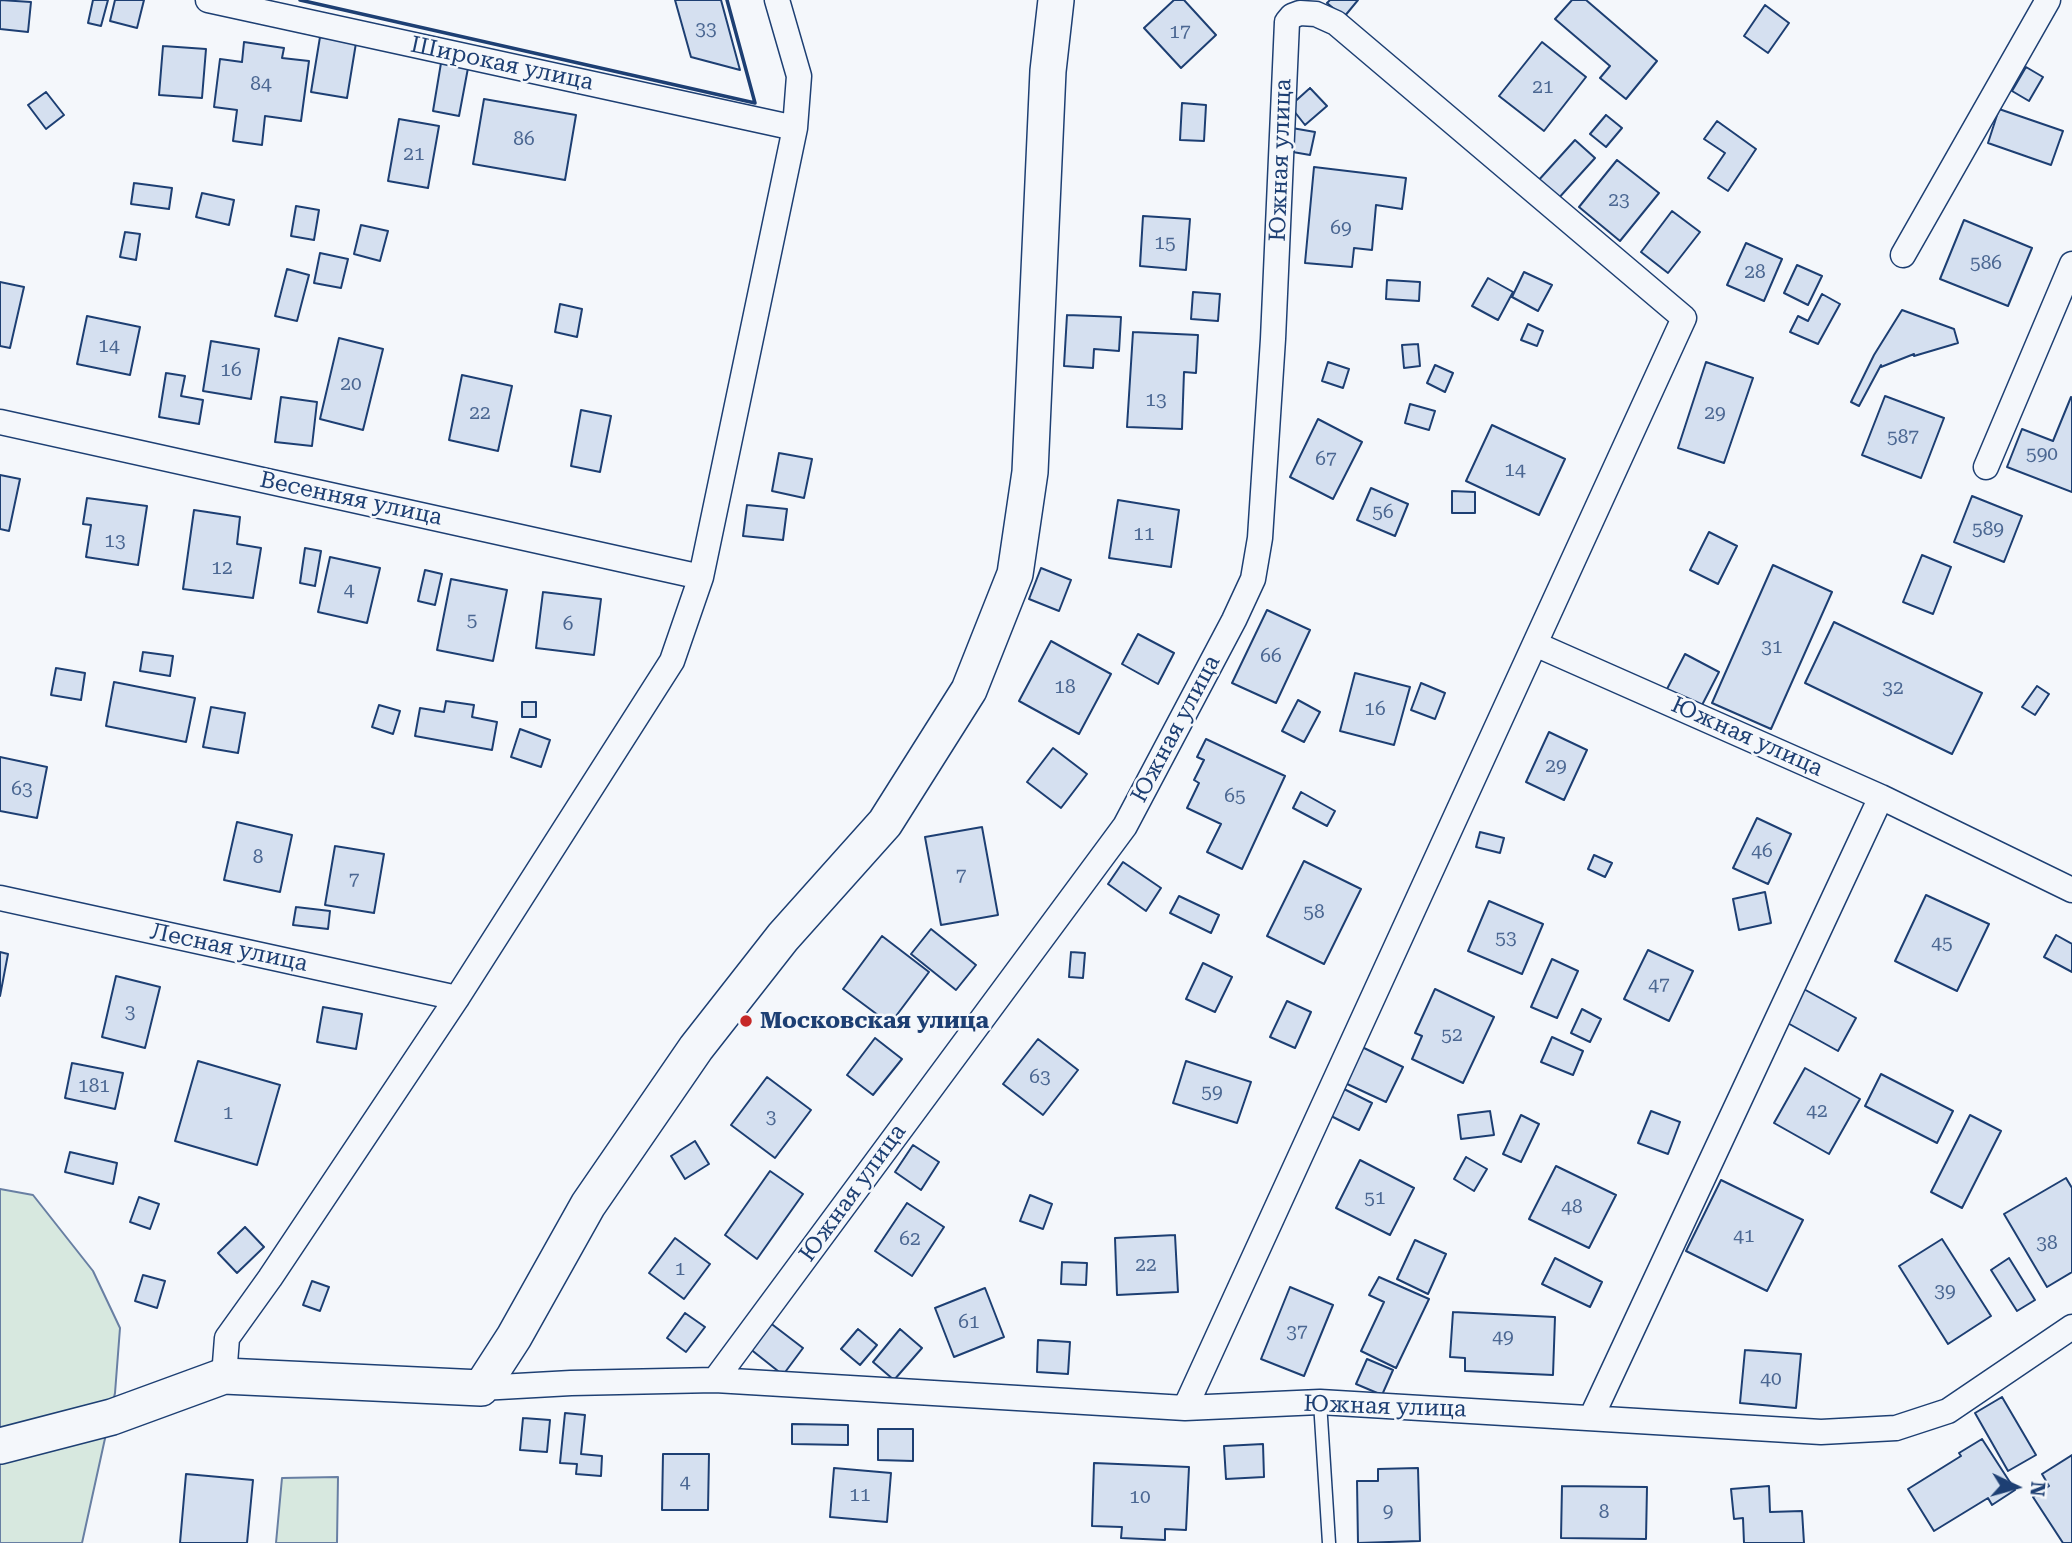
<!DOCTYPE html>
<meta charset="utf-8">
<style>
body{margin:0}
#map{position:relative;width:2072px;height:1543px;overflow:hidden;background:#f4f7fb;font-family:"Roboto Serif",serif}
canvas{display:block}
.north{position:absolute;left:1981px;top:1452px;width:70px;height:70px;-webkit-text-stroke:5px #f4f7fb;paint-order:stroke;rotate:95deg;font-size:19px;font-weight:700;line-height:28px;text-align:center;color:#1d3f73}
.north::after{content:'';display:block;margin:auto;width:24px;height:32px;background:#1d3f73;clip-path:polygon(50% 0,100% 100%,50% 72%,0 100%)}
</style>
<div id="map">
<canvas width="2072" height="1543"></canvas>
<div class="north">N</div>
</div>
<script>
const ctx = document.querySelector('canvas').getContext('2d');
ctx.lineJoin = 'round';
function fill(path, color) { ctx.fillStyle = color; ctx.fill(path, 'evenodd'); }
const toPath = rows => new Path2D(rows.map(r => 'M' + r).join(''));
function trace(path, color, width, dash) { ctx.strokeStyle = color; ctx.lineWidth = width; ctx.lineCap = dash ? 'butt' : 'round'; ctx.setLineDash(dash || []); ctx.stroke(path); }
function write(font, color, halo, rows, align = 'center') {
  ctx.font = font + ' "Roboto Serif",serif'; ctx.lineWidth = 5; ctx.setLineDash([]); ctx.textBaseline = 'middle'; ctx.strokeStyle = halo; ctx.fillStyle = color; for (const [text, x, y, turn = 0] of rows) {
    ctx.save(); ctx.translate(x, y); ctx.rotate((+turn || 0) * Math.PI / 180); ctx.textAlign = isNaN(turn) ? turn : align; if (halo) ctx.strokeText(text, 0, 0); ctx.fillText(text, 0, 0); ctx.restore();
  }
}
const green = toPath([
 [0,1189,33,1195,93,1271,120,1328,115,1393,82,1543,0,1543,0,1189],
 [338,1477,337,1543,276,1543,282,1478,338,1477]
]);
fill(green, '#d7e8df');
trace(green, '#687fa3', 2);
const building = toPath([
 [0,0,31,2,28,32,0,29,0,0],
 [93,0,108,0,101,26,88,23,93,0],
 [115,0,144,0,137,28,110,21,115,0],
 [675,0,721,0,740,70,691,57,675,0],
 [1174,0,1184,0,1216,35,1181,68,1144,28,1174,0],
 [1330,0,1358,0,1344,17,1327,3,1330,0],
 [1572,0,1586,0,1657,61,1626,99,1600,78,1610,66,1555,19,1572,0],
 [1765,5,1789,23,1768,53,1744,36,1765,5],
 [320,37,356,43,347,98,311,92,320,37],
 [244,42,284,48,282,58,309,61,301,121,265,116,262,145,233,141,237,110,214,107,220,59,242,62,244,42],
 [1542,42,1586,77,1544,131,1499,96,1542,42],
 [163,46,206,49,202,98,159,95,163,46],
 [441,63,468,68,459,116,433,111,441,63],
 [2026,67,2043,77,2029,101,2012,91,2026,67],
 [1310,88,1327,106,1305,125,1290,106,1310,88],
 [46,92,64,115,46,129,28,105,46,92],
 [484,99,576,115,565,180,473,164,484,99],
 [1182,103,1206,105,1204,141,1180,140,1182,103],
 [1999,109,2063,131,2051,165,1988,143,1999,109],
 [1606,115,1622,128,1606,147,1590,134,1606,115],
 [399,119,439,126,428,188,388,181,399,119],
 [1717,121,1756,149,1728,191,1708,178,1725,153,1704,139,1717,121],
 [1292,128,1315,132,1310,155,1287,151,1292,128],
 [1575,140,1595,158,1557,200,1537,182,1575,140],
 [1617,160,1659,193,1620,241,1579,207,1617,160],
 [1314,167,1406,178,1402,209,1376,205,1372,250,1354,248,1352,267,1305,263,1314,167],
 [134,183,172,188,169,209,131,204,134,183],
 [202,193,234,200,229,225,196,217,202,193],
 [296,206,319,210,314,240,291,236,296,206],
 [1672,211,1700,232,1668,273,1641,252,1672,211],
 [1143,216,1190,219,1186,270,1140,266,1143,216],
 [1964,220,2032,248,2008,306,1940,279,1964,220],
 [361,225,388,231,380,261,354,254,361,225],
 [125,232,140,234,136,260,120,257,125,232],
 [1746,243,1782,259,1764,301,1727,285,1746,243],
 [320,253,348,259,341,288,314,283,320,253],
 [1797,265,1822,276,1808,305,1784,293,1797,265],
 [287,269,309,275,297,321,275,316,287,269],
 [1524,272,1552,285,1538,311,1512,297,1524,272],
 [1488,278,1513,292,1498,320,1472,306,1488,278],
 [1387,280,1420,282,1419,301,1386,299,1387,280],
 [0,282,24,287,10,348,0,346,0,282],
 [1193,292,1220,294,1218,321,1191,319,1193,292],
 [1822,294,1840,304,1818,344,1790,332,1798,316,1808,321,1822,294],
 [560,304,582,309,577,337,555,332,560,304],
 [1902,310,1954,329,1958,343,1914,356,1914,354,1881,367,1881,365,1859,406,1851,402,1874,355,1902,310],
 [1067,315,1121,317,1119,351,1094,349,1093,368,1064,366,1067,315],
 [87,316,140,327,130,375,77,364,87,316],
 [1528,324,1543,331,1537,346,1521,340,1528,324],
 [1133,332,1198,335,1196,373,1184,372,1182,429,1127,427,1133,332],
 [339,338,383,349,363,430,320,419,339,338],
 [211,341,259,349,251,399,203,391,211,341],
 [1418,344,1420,366,1404,368,1402,345,1418,344],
 [1328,362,1349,369,1343,388,1322,381,1328,362],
 [1706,362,1753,378,1724,463,1678,448,1706,362],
 [1435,365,1453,373,1445,392,1427,383,1435,365],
 [166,373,185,376,181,396,203,400,199,424,159,417,166,373],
 [462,375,512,386,498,451,449,440,462,375],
 [1885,396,1944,418,1921,478,1862,455,1885,396],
 [281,397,317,402,312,446,275,442,281,397],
 [2071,397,2072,398,2072,492,2007,467,2022,429,2053,441,2071,397],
 [1410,404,1435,411,1429,430,1405,423,1410,404],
 [581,410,611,416,600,472,571,466,581,410],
 [1318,419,1362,442,1333,499,1290,477,1318,419],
 [1492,425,1565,459,1539,515,1466,481,1492,425],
 [779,453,812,459,804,498,772,491,779,453],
 [0,475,20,479,9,531,0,529,0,475],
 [1371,488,1408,504,1395,536,1357,520,1371,488],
 [1452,491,1475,492,1475,513,1452,513,1452,491],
 [1972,496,2022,516,2004,562,1954,542,1972,496],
 [87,498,147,506,138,565,86,557,91,525,83,524,87,498],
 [1118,500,1179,510,1171,567,1109,558,1118,500],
 [747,505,787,509,783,540,743,536,747,505],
 [194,510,240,517,237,544,261,548,253,598,183,589,194,510],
 [1709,532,1737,546,1718,584,1690,570,1709,532],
 [305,548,321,551,315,586,300,583,305,548],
 [1922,555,1951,567,1933,614,1903,602,1922,555],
 [330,557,380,568,367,623,318,612,330,557],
 [1773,565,1832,592,1771,729,1712,703,1773,565],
 [1041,568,1071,580,1059,611,1029,599,1041,568],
 [425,570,442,574,435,605,418,601,425,570],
 [451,579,507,590,493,661,437,650,451,579],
 [543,592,601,599,594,655,536,648,543,592],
 [1267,610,1310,630,1276,703,1232,683,1267,610],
 [1834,622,1982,693,1952,754,1805,683,1834,622],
 [1138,634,1174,653,1158,684,1122,664,1138,634],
 [1051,641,1111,674,1079,734,1019,701,1051,641],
 [143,652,173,656,170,676,140,671,143,652],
 [1685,654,1719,672,1700,709,1666,691,1685,654],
 [56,668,85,673,81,700,51,695,56,668],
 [1355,673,1410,687,1394,745,1340,731,1355,673],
 [114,682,195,698,186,742,106,726,114,682],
 [1421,683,1445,693,1435,719,1411,710,1421,683],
 [2037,686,2049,694,2035,715,2022,707,2037,686],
 [1298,700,1320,712,1304,742,1282,731,1298,700],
 [446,701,474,705,472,717,497,722,492,750,415,736,420,708,444,712,446,701],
 [522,702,536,702,536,717,522,717,522,702],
 [379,705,400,711,393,734,372,727,379,705],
 [211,707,245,713,238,753,203,747,211,707],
 [520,729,550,740,541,767,511,757,520,729],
 [1549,732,1587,750,1564,800,1526,782,1549,732],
 [1206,739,1285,776,1242,869,1207,852,1221,824,1187,808,1199,783,1194,780,1204,760,1197,757,1206,739],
 [1053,748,1087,774,1061,808,1027,782,1053,748],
 [0,757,47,767,37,818,0,811,0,757],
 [1301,792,1335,811,1327,826,1293,808,1301,792],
 [1757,818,1791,834,1768,884,1733,868,1757,818],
 [237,822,292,835,280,892,224,880,237,822],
 [982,827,998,915,941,925,925,837,982,827],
 [1480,832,1504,838,1500,853,1476,847,1480,832],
 [335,846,384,854,374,913,325,905,335,846],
 [1594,855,1612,863,1605,877,1588,869,1594,855],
 [1304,861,1361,889,1324,964,1267,936,1304,861],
 [1123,862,1161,888,1146,911,1108,884,1123,862],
 [1765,892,1771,923,1739,930,1733,899,1765,892],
 [1926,895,1989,924,1957,991,1895,961,1926,895],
 [1179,896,1219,915,1211,933,1170,913,1179,896],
 [1489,901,1543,924,1522,974,1468,951,1489,901],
 [296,907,330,911,328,929,293,925,296,907],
 [931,929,976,965,956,990,911,954,931,929],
 [2056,935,2072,944,2072,972,2044,957,2056,935],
 [882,936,929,972,890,1024,843,989,882,936],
 [1648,950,1693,971,1669,1021,1624,999,1648,950],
 [0,952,8,954,0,996,0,952],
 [1071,952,1085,953,1083,978,1069,977,1071,952],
 [1552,959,1578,971,1557,1018,1531,1007,1552,959],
 [1203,963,1232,977,1215,1012,1186,999,1203,963],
 [116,976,160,987,145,1048,102,1037,116,976],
 [1802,988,1856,1018,1838,1051,1784,1021,1802,988],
 [1435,989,1494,1017,1463,1083,1412,1059,1422,1036,1415,1033,1435,989],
 [1287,1001,1311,1012,1295,1048,1270,1037,1287,1001],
 [323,1007,362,1014,356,1049,317,1042,323,1007],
 [1582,1009,1601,1019,1590,1042,1571,1033,1582,1009],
 [1552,1037,1583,1051,1573,1075,1541,1062,1552,1037],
 [875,1038,902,1059,873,1095,847,1075,875,1038],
 [1038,1039,1078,1070,1043,1115,1003,1084,1038,1039],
 [1362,1047,1403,1067,1386,1102,1345,1083,1362,1047],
 [198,1061,280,1085,257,1165,175,1141,198,1061],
 [1186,1061,1251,1082,1237,1123,1173,1103,1186,1061],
 [72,1063,123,1073,115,1109,65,1098,72,1063],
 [1805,1068,1860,1099,1829,1154,1774,1123,1805,1068],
 [1881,1074,1953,1111,1937,1143,1865,1106,1881,1074],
 [767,1077,811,1110,775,1158,731,1125,767,1077],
 [1340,1087,1372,1103,1359,1130,1327,1114,1340,1087],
 [1490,1111,1494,1135,1461,1139,1458,1115,1490,1111],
 [1651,1111,1680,1122,1668,1154,1638,1143,1651,1111],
 [1521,1115,1539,1124,1521,1162,1503,1154,1521,1115],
 [1970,1115,2001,1131,1962,1208,1931,1192,1970,1115],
 [695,1141,709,1164,685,1179,671,1156,695,1141],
 [913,1145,939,1162,921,1190,895,1172,913,1145],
 [70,1152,117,1163,113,1184,65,1172,70,1152],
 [1466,1157,1487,1169,1474,1191,1454,1179,1466,1157],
 [1360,1160,1414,1188,1390,1235,1336,1208,1360,1160],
 [1556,1166,1616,1195,1589,1248,1529,1219,1556,1166],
 [770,1171,803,1194,757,1259,725,1235,770,1171],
 [2066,1178,2072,1188,2072,1272,2047,1287,2004,1214,2066,1178],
 [1721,1180,1803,1220,1767,1291,1686,1251,1721,1180],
 [1030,1195,1052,1204,1043,1229,1020,1221,1030,1195],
 [139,1197,159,1204,150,1229,130,1222,139,1197],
 [907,1203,944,1227,912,1276,875,1251,907,1203],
 [245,1227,264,1247,237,1273,218,1253,245,1227],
 [1175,1235,1178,1292,1117,1295,1115,1238,1175,1235],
 [675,1238,710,1264,684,1299,649,1273,675,1238],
 [1942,1239,1991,1316,1948,1344,1899,1266,1942,1239],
 [1415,1240,1446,1254,1428,1294,1397,1279,1415,1240],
 [1555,1258,1602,1282,1590,1307,1542,1284,1555,1258],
 [2009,1258,2035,1300,2017,1311,1991,1270,2009,1258],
 [1062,1262,1087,1263,1086,1285,1061,1284,1062,1262],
 [143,1275,165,1281,157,1308,135,1301,143,1275],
 [1379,1277,1429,1299,1396,1368,1361,1351,1384,1302,1369,1295,1379,1277],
 [312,1281,329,1287,320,1311,303,1305,312,1281],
 [1290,1287,1333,1305,1304,1376,1261,1359,1290,1287],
 [985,1288,1004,1337,954,1357,935,1308,985,1288],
 [1453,1312,1555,1317,1553,1375,1465,1371,1465,1358,1450,1357,1453,1312],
 [685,1313,705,1327,686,1352,667,1338,685,1313],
 [769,1322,803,1348,783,1375,749,1348,769,1322],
 [858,1329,877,1345,860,1365,841,1349,858,1329],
 [900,1329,922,1348,894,1380,873,1362,900,1329],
 [1038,1340,1070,1342,1068,1374,1037,1372,1038,1340],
 [1745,1350,1801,1354,1796,1408,1740,1403,1745,1350],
 [1367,1359,1393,1370,1382,1395,1356,1384,1367,1359],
 [2002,1397,2036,1455,2008,1471,1975,1413,2002,1397],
 [565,1413,585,1415,581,1454,602,1456,601,1476,576,1474,577,1464,560,1463,565,1413],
 [523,1418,550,1420,547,1452,520,1450,523,1418],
 [792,1424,848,1425,848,1445,792,1444,792,1424],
 [878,1429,913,1429,913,1461,878,1460,878,1429],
 [1982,1439,2015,1490,1992,1505,1988,1498,1934,1531,1908,1489,1961,1456,1959,1453,1982,1439],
 [1263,1444,1264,1477,1226,1479,1224,1446,1263,1444],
 [663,1454,709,1454,708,1510,662,1510,663,1454],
 [2072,1455,2072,1543,2063,1543,2033,1497,2049,1486,2042,1474,2072,1455],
 [1094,1463,1189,1467,1186,1530,1165,1529,1165,1540,1121,1538,1122,1527,1092,1526,1094,1463],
 [834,1468,891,1473,887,1522,830,1517,834,1468],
 [1418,1468,1420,1541,1358,1543,1357,1481,1378,1481,1378,1469,1418,1468],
 [186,1474,253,1480,247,1543,180,1543,186,1474],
 [1562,1486,1647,1487,1646,1539,1561,1538,1562,1486],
 [1769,1486,1770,1512,1802,1511,1804,1543,1744,1543,1743,1518,1734,1519,1731,1489,1769,1486]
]);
fill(building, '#d5e0f0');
trace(building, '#1d3f73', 2);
const lane = toPath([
 [1320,1402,1329,1543]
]);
const street = toPath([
 [208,0,795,128],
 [1903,255,2048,0],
 [0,422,701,577],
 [1986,467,2072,264],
 [1535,644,1881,797,2072,890],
 [0,898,457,998],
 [224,1376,227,1338,270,1278,457,998,672,661,701,577,795,128,799,76,777,0],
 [481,1388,571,1383,715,1380],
 [1185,1408,1684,318,1336,23,1316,14,1300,13,1292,16,1287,22,1273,339,1260,538,1253,579,1234,620,1125,826,715,1380,1185,1408,1320,1402,1821,1432,1896,1428,1948,1411,2072,1327],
 [1591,1418,1881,797]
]);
const secondary = toPath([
 [0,1446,112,1417,224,1376,481,1388,514,1337,588,1205,696,1048,783,937,885,823,969,690,1015,574,1030,472,1048,71,1056,0]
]);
trace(lane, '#1d3f73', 15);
trace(street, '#1d3f73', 27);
trace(secondary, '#1d3f73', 38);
trace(lane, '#f4f7fb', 12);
trace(street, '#f4f7fb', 24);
trace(secondary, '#f4f7fb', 35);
trace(toPath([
 [300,0,755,103,727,0]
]), '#1d3f73', 3.5);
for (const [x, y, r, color] of [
 [746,1021,7,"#c62828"]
]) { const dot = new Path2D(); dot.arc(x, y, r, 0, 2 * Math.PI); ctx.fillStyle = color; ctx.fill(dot); trace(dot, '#f4f7fb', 2.5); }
write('19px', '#4b6792', null, [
 ["33",706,29],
 ["17",1180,32],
 ["84",261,84],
 ["21",1543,87],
 ["86",524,139],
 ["21",414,154],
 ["23",1619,200],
 ["69",1341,228],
 ["15",1165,243],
 ["586",1986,263],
 ["28",1755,272],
 ["14",109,346],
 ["16",231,370],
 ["20",351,384],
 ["13",1156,400],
 ["22",480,413],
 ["29",1715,413],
 ["587",1903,437],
 ["590",2042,454],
 ["67",1326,459],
 ["14",1515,470],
 ["56",1383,512],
 ["589",1988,529],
 ["11",1144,534],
 ["13",115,541],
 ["12",222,568],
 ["4",349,590],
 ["5",472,620],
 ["6",568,624],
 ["31",1772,647],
 ["66",1271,656],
 ["18",1065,687],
 ["32",1893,688],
 ["16",1375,709],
 ["29",1556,766],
 ["63",22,789],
 ["65",1235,796],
 ["46",1762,851],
 ["8",258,857],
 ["7",961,876],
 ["7",354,880],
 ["58",1314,912],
 ["53",1506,938],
 ["45",1942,943],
 ["47",1659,985],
 ["3",130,1012],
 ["52",1452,1035],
 ["63",1040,1077],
 ["181",94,1086],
 ["59",1212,1092],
 ["42",1817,1111],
 ["1",228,1113],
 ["3",771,1117],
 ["51",1375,1198],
 ["48",1572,1207],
 ["41",1744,1236],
 ["62",910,1239],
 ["38",2047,1243],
 ["22",1146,1265],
 ["1",680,1269],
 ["39",1945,1291],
 ["61",969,1322],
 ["37",1297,1332],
 ["49",1503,1337],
 ["40",1771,1379],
 ["4",685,1482],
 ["11",860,1495],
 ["10",1140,1497],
 ["9",1388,1511],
 ["8",1604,1512]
]);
write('23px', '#1d3f73', '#f4f7fb', [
 ["Широкая улица",502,64,12],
 ["Южная улица",1281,160,-88],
 ["Весенняя улица",351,499,12],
 ["Южная улица",1176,729,-62],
 ["Южная улица",1747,737,24],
 ["Лесная улица",229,948,12],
 ["Южная улица",853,1193,-54],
 ["Южная улица",1385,1407,2]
]);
write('bold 23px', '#1d3f73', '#f4f7fb', [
 ["Московская улица",760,1021]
], 'left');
</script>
